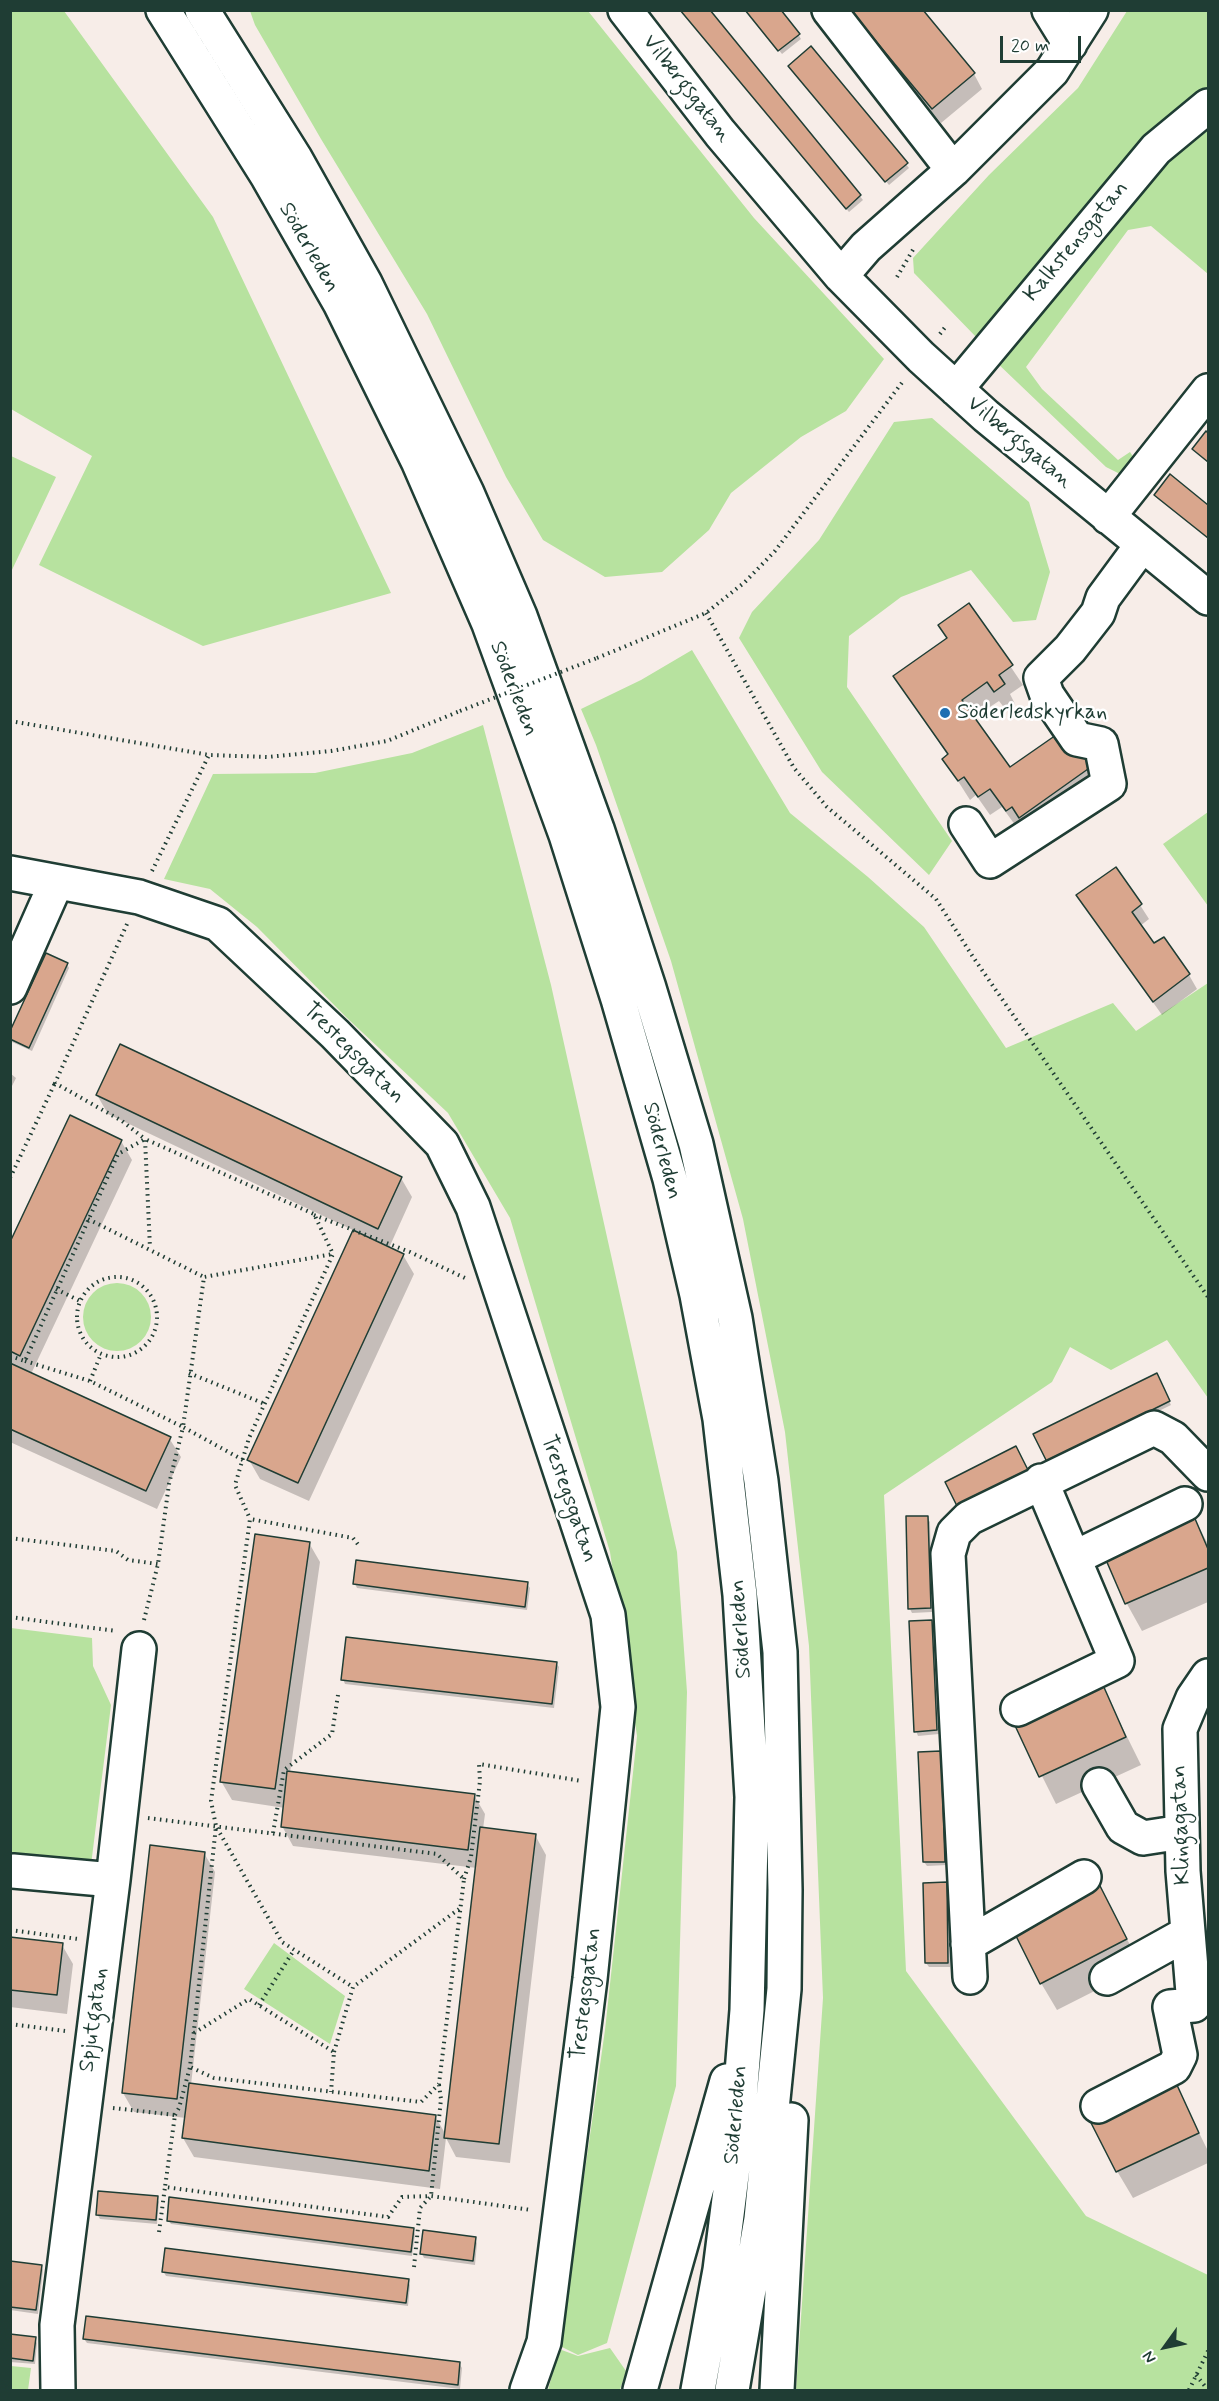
<!DOCTYPE html>
<meta charset="utf-8">
<style>
body{margin:0}
#map{position:relative;width:1219px;height:2401px;overflow:hidden;background:#f7ede8;font-family:Mynerve,sans-serif}
canvas{display:block}
.frame{position:absolute;inset:0;border:12px solid #1f3d34;pointer-events:none}
.north{position:absolute;left:1135px;top:2317px;width:60px;height:60px;-webkit-text-stroke:4px #fff;paint-order:stroke;rotate:237deg;font-size:16px;font-weight:700;line-height:24px;text-align:center;color:#1f3d34}
.north::after{content:'';display:block;margin:auto;width:21px;height:27px;background:#1f3d34;clip-path:polygon(50% 0,100% 100%,50% 72%,0 100%)}
.scale{position:absolute;left:1000px;top:36px;width:81px;height:27px;box-sizing:border-box;border:3px solid #1f3d34;border-top:0;padding-left:8px;font-size:18px;line-height:21px;white-space:nowrap;color:#1f3d34;-webkit-text-stroke:4px #fff;paint-order:stroke}
</style>
<div id="map">
<canvas width="1219" height="2401"></canvas>
<div class="frame"></div>
<div class="north">N</div>
<div class="scale">20 m</div>
</div>
<script>
const ctx = document.querySelector('canvas').getContext('2d');
ctx.lineJoin = 'round';
function fill(path, color) { ctx.fillStyle = color; ctx.fill(path, 'evenodd'); }
const toPath = rows => new Path2D(rows.map(r => 'M' + r).join(''));
function trace(path, color, width, dash) { ctx.strokeStyle = color; ctx.lineWidth = width; ctx.lineCap = dash ? 'butt' : 'round'; ctx.setLineDash(dash || []); ctx.stroke(path); }
function write(font, color, halo, rows, align = 'center') {
  ctx.font = font + ' Mynerve,sans-serif'; ctx.lineWidth = 5; ctx.setLineDash([]); ctx.textBaseline = 'middle'; ctx.strokeStyle = halo; ctx.fillStyle = color; for (const [text, x, y, turn = 0] of rows) {
    ctx.save(); ctx.translate(x, y); ctx.rotate((+turn || 0) * Math.PI / 180); ctx.textAlign = isNaN(turn) ? turn : align; if (halo) ctx.strokeText(text, 0, 0); ctx.fillText(text, 0, 0); ctx.restore();
  }
}
fill(toPath([
 [10,11,64,11,213,217,391,593,203,646,39,565,92,456,11,409],
 [250,11,588,11,754,218,884,359,846,411,801,437,731,493,709,530,662,572,605,577,543,540,506,477,427,314,321,139,255,25],
 [1127,11,1208,11,1208,88,1159,122,978,339,914,273,913,258,989,175,1078,88],
 [1208,121,1208,274,1151,226,1128,230,1026,367,1042,389,1118,460,1130,452,1134,458,1120,474,1106,467,995,361,1143,182],
 [932,418,1029,502,1050,572,1036,620,1013,622,971,570,901,597,849,636,847,687,952,841,929,875,822,772,739,638,752,612,819,540,894,422],
 [11,456,56,477,11,572],
 [692,650,790,813,868,877,924,927,1006,1048,1113,1003,1136,1031,1208,983,1208,1398,1167,1340,1111,1370,1070,1347,1052,1382,884,1495,906,1971,1086,2216,1208,2275,1208,2390,796,2390,823,1998,809,1646,785,1432,743,1219,671,961,596,745,581,709,641,680],
 [483,725,551,985,677,1552,687,1692,676,2086,607,2343,578,2355,560,2346,605,2030,637,1736,610,1552,510,1218,448,1113,346,1017,257,927,210,889,164,879,213,774,315,773,412,753],
 [1208,812,1208,906,1163,844],
 '83 1317a34 34 0 1 1 68 0a34 34 0 1 1-68 0Z',
 [11,1628,92,1638,93,1666,111,1705,90,1873,11,1858],
 [274,1943,345,1996,330,2044,244,1989],
 [610,2348,626,2371,620,2390,548,2390,559,2349,578,2356],
 [11,2366,31,2368,28,2390,11,2390]
]), '#b7e29f');
fill(toPath([
 [680,10,708,10,863,200,849,212],
 [746,10,798,34,801,39,782,54],
 [848,10,921,10,974,74,982,89,941,123],
 [811,48,909,168,889,185,792,70],
 [1207,433,1208,435,1208,463,1194,449],
 [1170,476,1208,507,1208,539,1158,499,1155,495],
 [969,605,1023,685,1010,694,1015,704,1006,710,999,701,973,718,1009,770,1068,728,1105,784,1018,829,1002,807,990,815,976,795,970,800,944,759,948,756,895,676,948,639],
 [1078,896,1140,905,1149,919,1140,926,1154,946,1189,975,1197,989,1162,1015],
 [67,964,69,968,32,1051,12,1042,10,1035],
 [10,1073,16,1078,10,1090],
 [97,1095,401,1178,412,1197,389,1248,403,1255,414,1274,309,1501,260,1479,249,1460,355,1231,108,1114],
 [121,1141,132,1160,31,1374,169,1438,181,1457,157,1509,10,1442,10,1245],
 [1156,1375,1171,1405,1050,1465],
 [1189,1509,1208,1544,1208,1602,1142,1631,1127,1604,1102,1547],
 [927,1518,930,1522,932,1612,912,1613,910,1609],
 [309,1543,320,1562,290,1773,474,1795,485,1814,483,1829,535,1835,546,1855,510,2163,456,2157,446,2138,440,2189,194,2157,183,2138,186,2118,134,2112,123,2093,204,1853,215,1872,191,2085,435,2116,446,2135,477,1868,293,1846,282,1826,285,1808,232,1800,221,1781],
 [355,1584,527,1584,530,1588,527,1610,357,1588],
 [931,1621,934,1626,939,1734,918,1736,916,1731],
 [556,1663,559,1667,554,1708,345,1684,343,1679],
 [1098,1678,1141,1765,1056,1804,1013,1718],
 [940,1752,942,1756,947,1865,927,1866,924,1862],
 [1095,1880,1142,1967,1057,2010,1041,1983],
 [946,1884,948,1888,950,1967,929,1967,926,1963],
 [10,1939,62,1945,73,1964,67,2014,10,2007],
 [1170,2074,1208,2151,1208,2163,1133,2198,1117,2171],
 [157,2198,159,2202,157,2224,100,2219,97,2214],
 [168,2220,413,2230,415,2234,412,2256,171,2224],
 [475,2239,477,2243,475,2265,424,2258,422,2254],
 [10,2262,41,2266,43,2270,38,2314,10,2310],
 [163,2271,408,2281,410,2285,408,2306,166,2276],
 [10,2336,35,2339,37,2343,35,2364,10,2362],
 [84,2339,459,2363,462,2368,460,2389,87,2343]
]), '#0003');
const building = toPath([
 [680,10,710,10,861,195,846,209,680,10],
 [745,10,781,10,800,34,778,51,745,10],
 [850,10,923,10,975,73,932,109,850,10],
 [811,46,908,163,885,182,788,66,811,46],
 [1206,431,1208,433,1208,462,1192,449,1206,431],
 [1170,474,1208,505,1208,538,1154,495,1170,474],
 [969,603,1013,665,999,675,1005,684,994,692,987,682,962,700,1010,767,1069,726,1095,764,1019,818,1012,807,1006,811,990,789,978,797,964,777,958,781,942,759,948,754,893,676,947,638,938,625,969,603],
 [1116,867,1142,904,1132,912,1154,943,1164,937,1190,974,1153,1002,1076,895,1116,867],
 [46,953,68,963,29,1048,10,1039,10,1031,46,953],
 [120,1044,402,1177,378,1229,96,1095,120,1044],
 [70,1115,122,1140,20,1356,10,1351,10,1242,70,1115],
 [353,1230,404,1254,298,1483,247,1460,353,1230],
 [10,1363,171,1437,146,1491,10,1429,10,1363],
 [1157,1373,1170,1401,1047,1462,1033,1434,1157,1373],
 [1016,1446,1029,1472,958,1508,945,1482,1016,1446],
 [1190,1507,1208,1549,1208,1568,1125,1604,1100,1546,1190,1507],
 [906,1516,928,1516,931,1608,908,1609,906,1516],
 [255,1534,310,1542,275,1789,220,1782,255,1534],
 [356,1560,528,1582,525,1607,353,1584,356,1560],
 [932,1620,937,1730,914,1732,909,1621,932,1620],
 [346,1637,557,1662,552,1704,341,1680,346,1637],
 [1099,1676,1126,1737,1039,1777,1011,1717,1099,1676],
 [941,1751,945,1862,923,1862,918,1752,941,1751],
 [287,1771,475,1794,468,1850,281,1827,287,1771],
 [480,1827,536,1834,499,2144,444,2138,480,1827],
 [150,1845,205,1852,177,2099,122,2093,150,1845],
 [1096,1878,1127,1939,1040,1984,1009,1922,1096,1878],
 [947,1882,948,1963,925,1963,923,1883,947,1882],
 [10,1937,63,1943,57,1995,10,1990,10,1937],
 [1171,2072,1199,2133,1116,2172,1087,2115,1171,2072],
 [189,2083,436,2115,429,2171,182,2138,189,2083],
 [98,2191,158,2196,156,2220,96,2215,98,2191],
 [169,2197,414,2228,411,2252,167,2221,169,2197],
 [423,2230,476,2237,473,2261,420,2254,423,2230],
 [165,2248,409,2279,406,2303,162,2272,165,2248],
 [10,2261,42,2265,36,2310,10,2307,10,2261],
 [86,2316,460,2362,458,2385,83,2339,86,2316],
 [10,2334,36,2337,33,2361,10,2358,10,2334]
]);
fill(building, '#d9a68d');
trace(building, '#1f3d34', 1.5);
const minor = toPath([
 [625,10,720,133,841,276,921,357,986,416,1208,598],
 [829,10,953,170],
 [1049,10,1070,44],
 [841,276,866,247,953,170,1052,71,1091,10],
 [956,389,1156,149,1208,106],
 [1108,517,1208,391],
 [966,824,990,861,1109,784,1101,744,1077,739,1047,695,1041,678,1070,649,1098,613,1103,598,1142,545],
 [10,873,139,897,218,924,335,1034,442,1144,473,1207,608,1615,618,1707,590,1979,544,2342,527,2390],
 [10,987,56,883],
 [1074,1558,1185,1504],
 [1018,1709,1117,1661,1041,1481],
 [1099,1785,1123,1827,1143,1838,1182,1832],
 [13,1871,113,1880],
 [968,1944,1084,1877],
 [970,1977,948,1554,954,1533,969,1518,1154,1428,1173,1438,1208,1474],
 [1107,1978,1188,1933],
 [1098,2106,1174,2067,1180,2055,1170,2007,1194,2005,1183,1871,1180,1729,1193,1698,1208,1676],
 [58,2390,57,2325,113,1880,139,1649]
]);
const highway = toPath([
 [163,10,268,177,340,303,418,461,489,624,566,835,618,999,670,1179,697,1295,720,1419,740,1595,752,1797,747,2010,737,2136,720,2270,698,2390],
 [202,10,295,158,365,283,467,493,520,616,597,829,649,988,696,1144,735,1318,761,1481,780,1652,785,1890,784,1989,761,2219,732,2390],
 [640,2390,727,2081],
 [777,2390,791,2120]
]);
trace(minor, '#1f3d34', 38);
trace(highway, '#1f3d34', 38);
trace(toPath([
 [897,277,914,248],
 [940,334,946,326],
 [706,613,794,768,827,807,936,899,973,957,1208,1297],
 [597,658,706,613,745,582,775,551,904,380],
 [10,721,209,755,267,757,331,751,387,741,460,711],
 [152,871,209,755],
 [127,924,55,1083,122,1121,145,1139,150,1248],
 [10,1178,55,1083],
 [314,1215,410,1252,465,1278],
 [88,1219,204,1277],
 '77 1317a40 40 0 1 1 80 0a40 40 0 1 1-80 0Z',
 [56,1289,80,1301],
 [10,1356,25,1361,118,1154,145,1139,314,1214,333,1254,249,1438,235,1485,250,1519],
 [25,1361,90,1381,183,1427,204,1277,333,1254],
 [189,1373,265,1404],
 [90,1381,101,1354],
 [10,1538,116,1551,128,1560,158,1564],
 [10,1617,116,1631],
 [144,1620,158,1564,169,1484,183,1427,243,1460],
 [148,1818,437,1854,464,1879,439,2084,421,2102,214,2078,190,2067],
 [217,1828,282,1942,353,1987],
 [273,1833,284,1770,332,1734,338,1695],
 [464,1879,471,1857,480,1781,479,1764,582,1781],
 [10,1930,78,1939],
 [259,2005,294,1950],
 [10,2024,65,2031],
 [194,2033,249,1999,334,2052,331,2092],
 [334,2052,353,1987,459,1909],
 [113,2108,175,2115,165,2187,388,2217,402,2197,431,2196,531,2210],
 [175,2115,179,2108,190,2067,216,1826,211,1801,250,1519,353,1538,360,1547],
 [159,2232,165,2187],
 [414,2267,420,2208,431,2196,441,2099,439,2085],
 [1196,2375,1208,2390],
 [1189,2390,1208,2351]
]), '#1f3d34', 4, [1.5, 4.5]);
trace(minor, '#fff', 33);
trace(highway, '#fff', 33);
trace(toPath([
 [460,711,597,658]
]), '#1f3d34', 4, [1.5, 4.5]);
for (const [x, y, r, color] of [
 [945,713,6,"#1f6fb2"]
]) { const dot = new Path2D(); dot.arc(x, y, r, 0, 2 * Math.PI); ctx.fillStyle = color; ctx.fill(dot); trace(dot, '#fff', 2); }
write('22px', '#1f3d34', '#fff', [
 ["Vilbergsgatan",686,89,52],
 ["Kalkstensgatan",1077,242,-50],
 ["Söderleden",308,248,60],
 ["Vilbergsgatan",1019,443,40],
 ["Söderleden",513,689,69],
 ["Trestegsgatan",353,1054,45],
 ["Söderleden",661,1151,75],
 ["Trestegsgatan",568,1499,71],
 ["Söderleden",742,1629,-94],
 ["Klingagatan",1182,1825,-92],
 ["Trestegsgatan",587,1994,-83],
 ["Spjutgatan",95,2020,-82],
 ["Söderleden",737,2115,-85]
]);
write('22px', '#1f3d34', '#fff', [
 ["Söderledskyrkan",957,713]
], 'left');
</script>
